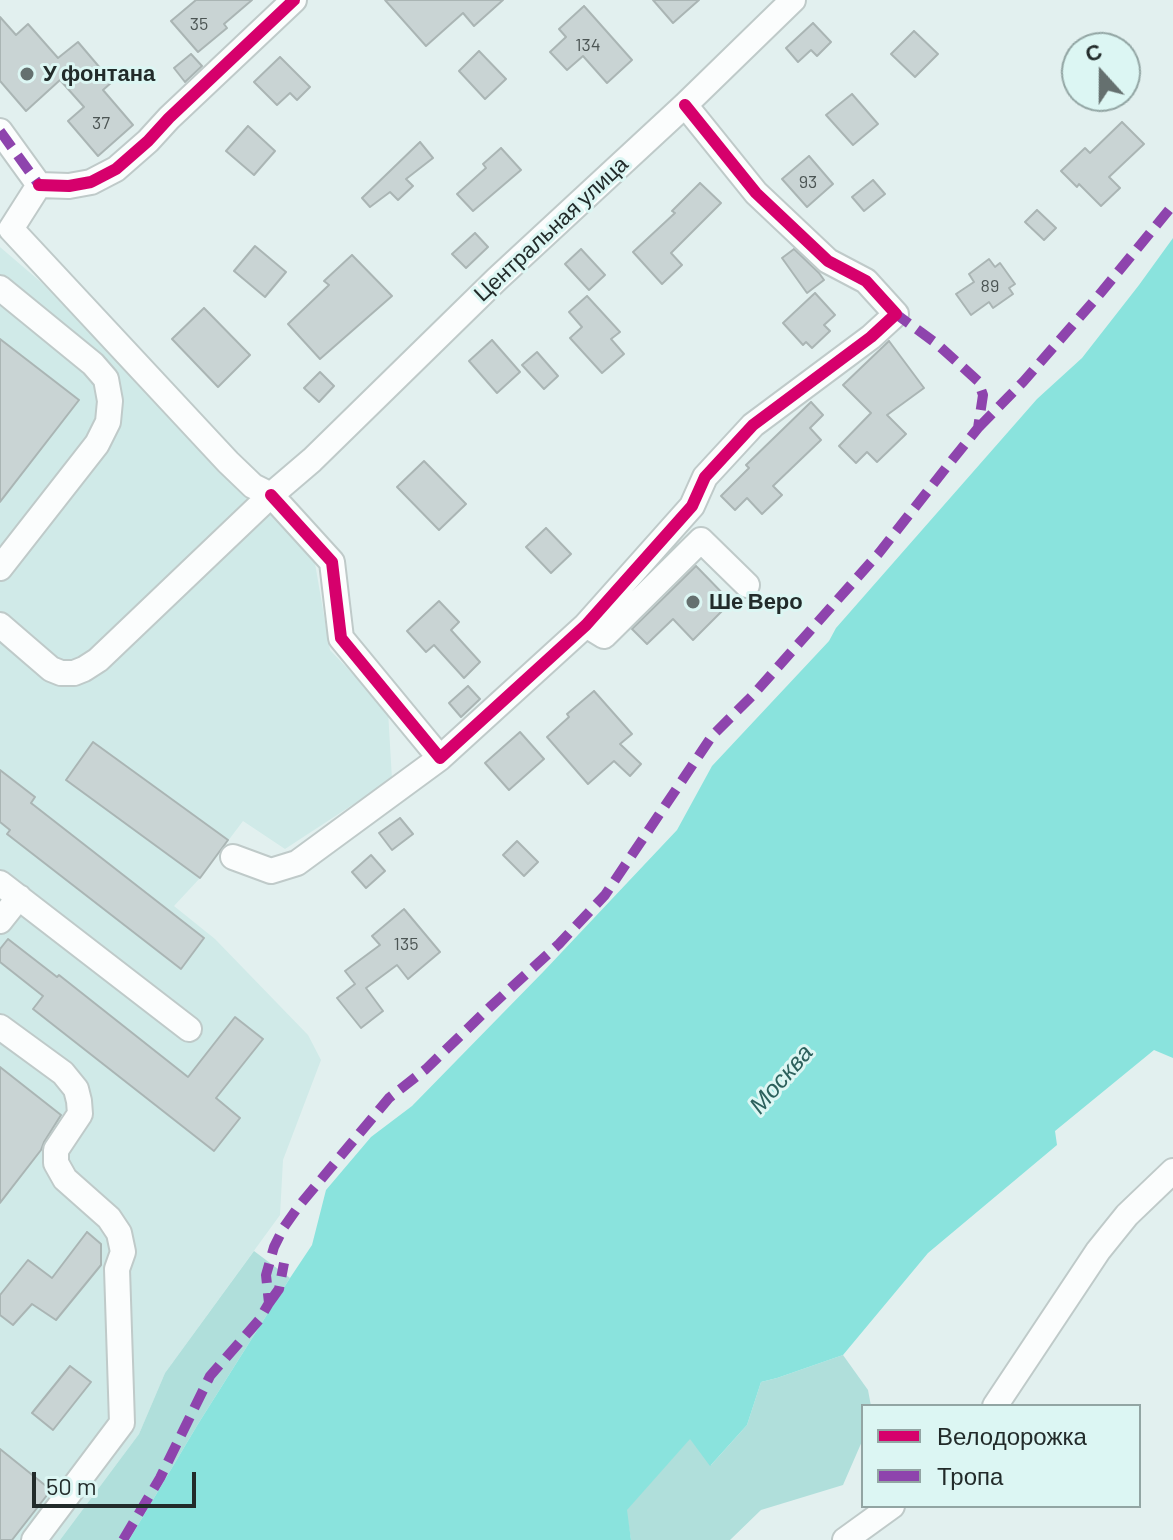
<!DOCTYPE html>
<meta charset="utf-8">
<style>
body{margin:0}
#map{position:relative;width:1173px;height:1540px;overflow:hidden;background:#e2f0ef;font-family:Barlow,sans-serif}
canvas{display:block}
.legend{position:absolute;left:861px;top:1404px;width:280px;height:104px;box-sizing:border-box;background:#dcf6f3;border:2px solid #92a5a3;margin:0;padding:10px 14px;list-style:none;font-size:24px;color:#222b2a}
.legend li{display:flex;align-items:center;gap:16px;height:40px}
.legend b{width:40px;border:2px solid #92a5a3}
.north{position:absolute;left:1061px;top:32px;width:80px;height:80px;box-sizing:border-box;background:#dcf6f3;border:2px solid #92a5a3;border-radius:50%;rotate:339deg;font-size:22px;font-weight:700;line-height:32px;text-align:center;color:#222b2a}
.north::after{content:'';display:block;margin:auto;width:28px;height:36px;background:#65706f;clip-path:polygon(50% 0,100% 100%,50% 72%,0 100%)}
.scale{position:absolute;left:32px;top:1472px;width:164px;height:36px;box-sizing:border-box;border:4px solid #222b2a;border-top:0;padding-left:10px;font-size:24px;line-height:28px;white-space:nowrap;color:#222b2a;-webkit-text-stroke:6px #dcf6f3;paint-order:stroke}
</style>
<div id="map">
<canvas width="1173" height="1540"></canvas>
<ul class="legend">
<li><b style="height:10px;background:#d6006c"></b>Велодорожка</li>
<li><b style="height:10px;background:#8e44ad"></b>Тропа</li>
</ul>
<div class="north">С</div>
<div class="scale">50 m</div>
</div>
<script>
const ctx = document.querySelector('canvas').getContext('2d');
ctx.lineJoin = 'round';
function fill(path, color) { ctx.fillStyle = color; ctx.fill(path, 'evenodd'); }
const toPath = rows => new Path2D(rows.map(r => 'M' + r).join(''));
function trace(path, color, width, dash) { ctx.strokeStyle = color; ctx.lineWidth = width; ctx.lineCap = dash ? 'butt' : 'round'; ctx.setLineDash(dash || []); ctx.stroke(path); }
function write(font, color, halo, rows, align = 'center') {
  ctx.font = font + ' Barlow,sans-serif'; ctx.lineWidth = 6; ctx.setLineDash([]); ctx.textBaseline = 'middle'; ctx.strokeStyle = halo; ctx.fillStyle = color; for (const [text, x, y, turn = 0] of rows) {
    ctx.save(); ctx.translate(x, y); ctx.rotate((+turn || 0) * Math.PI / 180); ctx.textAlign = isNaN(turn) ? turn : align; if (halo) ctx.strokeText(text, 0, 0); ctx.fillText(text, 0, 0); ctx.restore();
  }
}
fill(toPath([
 [0,247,42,283,256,507,275,508,313,552,330,650,388,711,392,779,285,849,243,821,200,878,174,906,215,939,308,1035,321,1060,283,1160,280,1215,165,1373,139,1434,60,1540,0,1540]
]), '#d0eae8');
fill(toPath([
 [254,1251,290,1278,198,1424,129,1540,60,1540,139,1434,165,1373],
 [843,1355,868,1390,871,1406,863,1406,863,1439,843,1485,761,1510,730,1540,631,1540,626,1510,690,1438,711,1465,747,1425,761,1382,777,1378]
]), '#b0dfdb');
fill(toPath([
 [1173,238,1173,1058,1154,1050,1055,1131,1057,1145,928,1253,843,1355,777,1378,761,1382,747,1425,710,1466,690,1439,627,1510,631,1540,129,1540,198,1424,290,1278,312,1245,326,1190,371,1137,412,1106,544,971,677,830,712,766,829,641,836,628,1037,399,1082,358,1139,285]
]), '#8ae3dd');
const building = toPath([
 [196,0,252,0,224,24,227,28,198,52,171,21,196,0],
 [385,0,503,0,474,26,463,13,426,46,385,0],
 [653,0,699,0,673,23,653,0],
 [584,6,632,60,607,83,583,56,567,70,550,52,566,37,559,29,584,6],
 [0,17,16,35,28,24,58,58,78,42,112,82,103,90,133,125,98,156,68,121,84,107,60,80,26,111,0,81,0,17],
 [813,23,831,42,817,56,811,50,798,62,786,48,813,23],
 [914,31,938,54,915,77,891,54,914,31],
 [479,51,506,79,485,99,459,71,479,51],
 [191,54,202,66,185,82,174,68,191,54],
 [280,57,310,87,297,100,290,93,277,105,254,82,280,57],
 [852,94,878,124,853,145,826,115,852,94],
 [1122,122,1144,144,1109,177,1120,188,1101,206,1079,184,1077,187,1061,171,1085,148,1090,153,1122,122],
 [248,126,275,151,254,175,226,151,248,126],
 [420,142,433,158,406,179,413,186,398,200,390,192,370,207,362,198,420,142],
 [501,148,521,170,473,211,457,194,486,168,483,164,501,148],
 [809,156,833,184,807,207,782,179,809,156],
 [873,180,885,194,864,211,852,197,873,180],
 [700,183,721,203,671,253,682,265,662,284,633,252,675,213,672,211,700,183],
 [1037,210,1056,228,1044,240,1025,222,1037,210],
 [475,233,488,247,466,268,452,254,475,233],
 [255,246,286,272,265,297,234,271,255,246],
 [581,249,605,275,589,290,565,264,581,249],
 [794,249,819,273,824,280,807,293,782,258,794,249],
 [352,255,392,296,320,359,288,324,329,285,324,281,352,255],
 [989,259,995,267,1000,263,1015,284,1009,288,1013,294,993,308,989,302,971,315,956,294,974,282,969,274,989,259],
 [815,293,835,315,824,325,830,331,812,348,806,342,803,345,783,323,815,293],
 [587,296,620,332,611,339,624,354,602,373,570,338,582,327,569,312,587,296],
 [204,308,250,355,218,387,172,339,204,308],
 [0,339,79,400,0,502,0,339],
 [492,340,520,372,497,393,469,361,492,340],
 [889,341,924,388,887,415,906,434,877,462,867,452,856,463,839,446,871,413,843,385,889,341],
 [537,352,558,376,544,389,522,365,537,352],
 [320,372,334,386,319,402,304,388,320,372],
 [811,402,823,415,810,428,821,440,773,486,782,495,762,514,747,498,735,510,721,496,749,468,746,465,811,402],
 [424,461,466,504,439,530,397,487,424,461],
 [546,528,571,554,551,573,526,547,546,528],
 [696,566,731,602,693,640,673,619,647,644,632,629,696,566],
 [439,601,459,622,451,630,480,662,464,678,434,645,426,652,407,631,439,601],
 [468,686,480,699,461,717,449,703,468,686],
 [594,691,632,734,620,744,641,764,630,776,614,761,588,784,547,737,569,717,567,714,594,691],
 [520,732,544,759,509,790,485,763,520,732],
 [93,742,228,840,200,878,66,780,93,742],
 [0,770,35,797,31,803,204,938,181,969,7,834,10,830,0,822,0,770],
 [400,818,413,834,392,850,379,833,400,818],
 [517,841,538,862,524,876,503,855,517,841],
 [371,855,385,871,366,888,352,872,371,855],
 [404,909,440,952,408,979,397,965,366,988,383,1011,361,1028,337,998,355,984,345,971,380,945,372,936,404,909],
 [8,939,57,977,59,975,188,1077,235,1017,263,1039,216,1098,240,1118,214,1151,33,1009,43,996,0,962,0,949,8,939],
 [0,1067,61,1115,44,1142,41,1150,0,1203,0,1067],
 [87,1232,101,1244,101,1265,56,1320,32,1304,13,1325,0,1315,0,1295,28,1260,52,1278,87,1232],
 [70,1366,91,1382,53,1430,32,1413,70,1366],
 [0,1449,51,1490,12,1540,0,1540,0,1449]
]);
fill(building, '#c9d4d4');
trace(building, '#aab5b4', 2);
const minor = toPath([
 [0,131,39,185],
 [39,185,11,229,228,462,253,486,271,495,312,460,497,279,685,105,793,0],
 [39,185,69,186,91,182,116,169,148,141,169,118,294,0],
 [0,288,93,364,106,379,110,401,108,422,97,444,0,568],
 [0,625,51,669,61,673,74,673,84,669,98,660,271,495,332,562,341,638,440,758,586,625,692,506,705,477,753,425,871,337,896,314,866,281,828,261,756,193,685,105],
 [586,625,604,636,701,540,747,585],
 [233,857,271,871,297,863,440,758],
 [0,883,189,1029],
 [0,921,19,897],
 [0,1027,63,1073,76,1089,79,1101,80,1114,56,1150,56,1163,65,1179,109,1218,119,1233,123,1252,117,1269,122,1423,34,1540],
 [995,1406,1098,1251,1127,1215,1173,1171],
 [845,1540,892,1506]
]);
trace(minor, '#bfcac9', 28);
trace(minor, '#fbfdfd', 24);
trace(toPath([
 [0,131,39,185],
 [978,428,1023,382,1099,295,1173,205],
 [269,1303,279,1289,284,1263],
 [123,1540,160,1478,210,1376,259,1320,269,1303,266,1275,274,1247,284,1227,298,1207,389,1098,426,1069,490,1007,559,944,605,895,712,736,753,695,879,553,949,464,978,428,983,395,978,381,937,344,896,314]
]), '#8e44ad', 10, [20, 10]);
trace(toPath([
 [39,185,69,186,91,182,116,169,148,141,169,118,294,0],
 [271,495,332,562,341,638,440,758,586,625,692,506,705,477,753,425,871,337,896,314,866,281,828,261,756,193,685,105]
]), '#d6006c', 12);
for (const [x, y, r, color] of [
 [27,74,8,"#65706f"],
 [693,602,8,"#65706f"]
]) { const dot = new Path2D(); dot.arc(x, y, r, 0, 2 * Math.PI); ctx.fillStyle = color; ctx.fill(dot); trace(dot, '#dcf6f3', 3); }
write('18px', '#4c5554', null, [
 ["35",199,24],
 ["134",588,45],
 ["37",101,123],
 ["93",808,182],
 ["89",990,286],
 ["135",406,944]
]);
write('bold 22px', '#222b2a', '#dcf6f3', [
 ["У фонтана",43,74],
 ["Ше Веро",709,602]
], 'left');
write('22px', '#222b2a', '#dcf6f3', [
 ["Центральная улица",551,229,-43]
]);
write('italic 24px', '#2c605c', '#dcf6f3', [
 ["Москва",781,1079,-49]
]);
</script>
